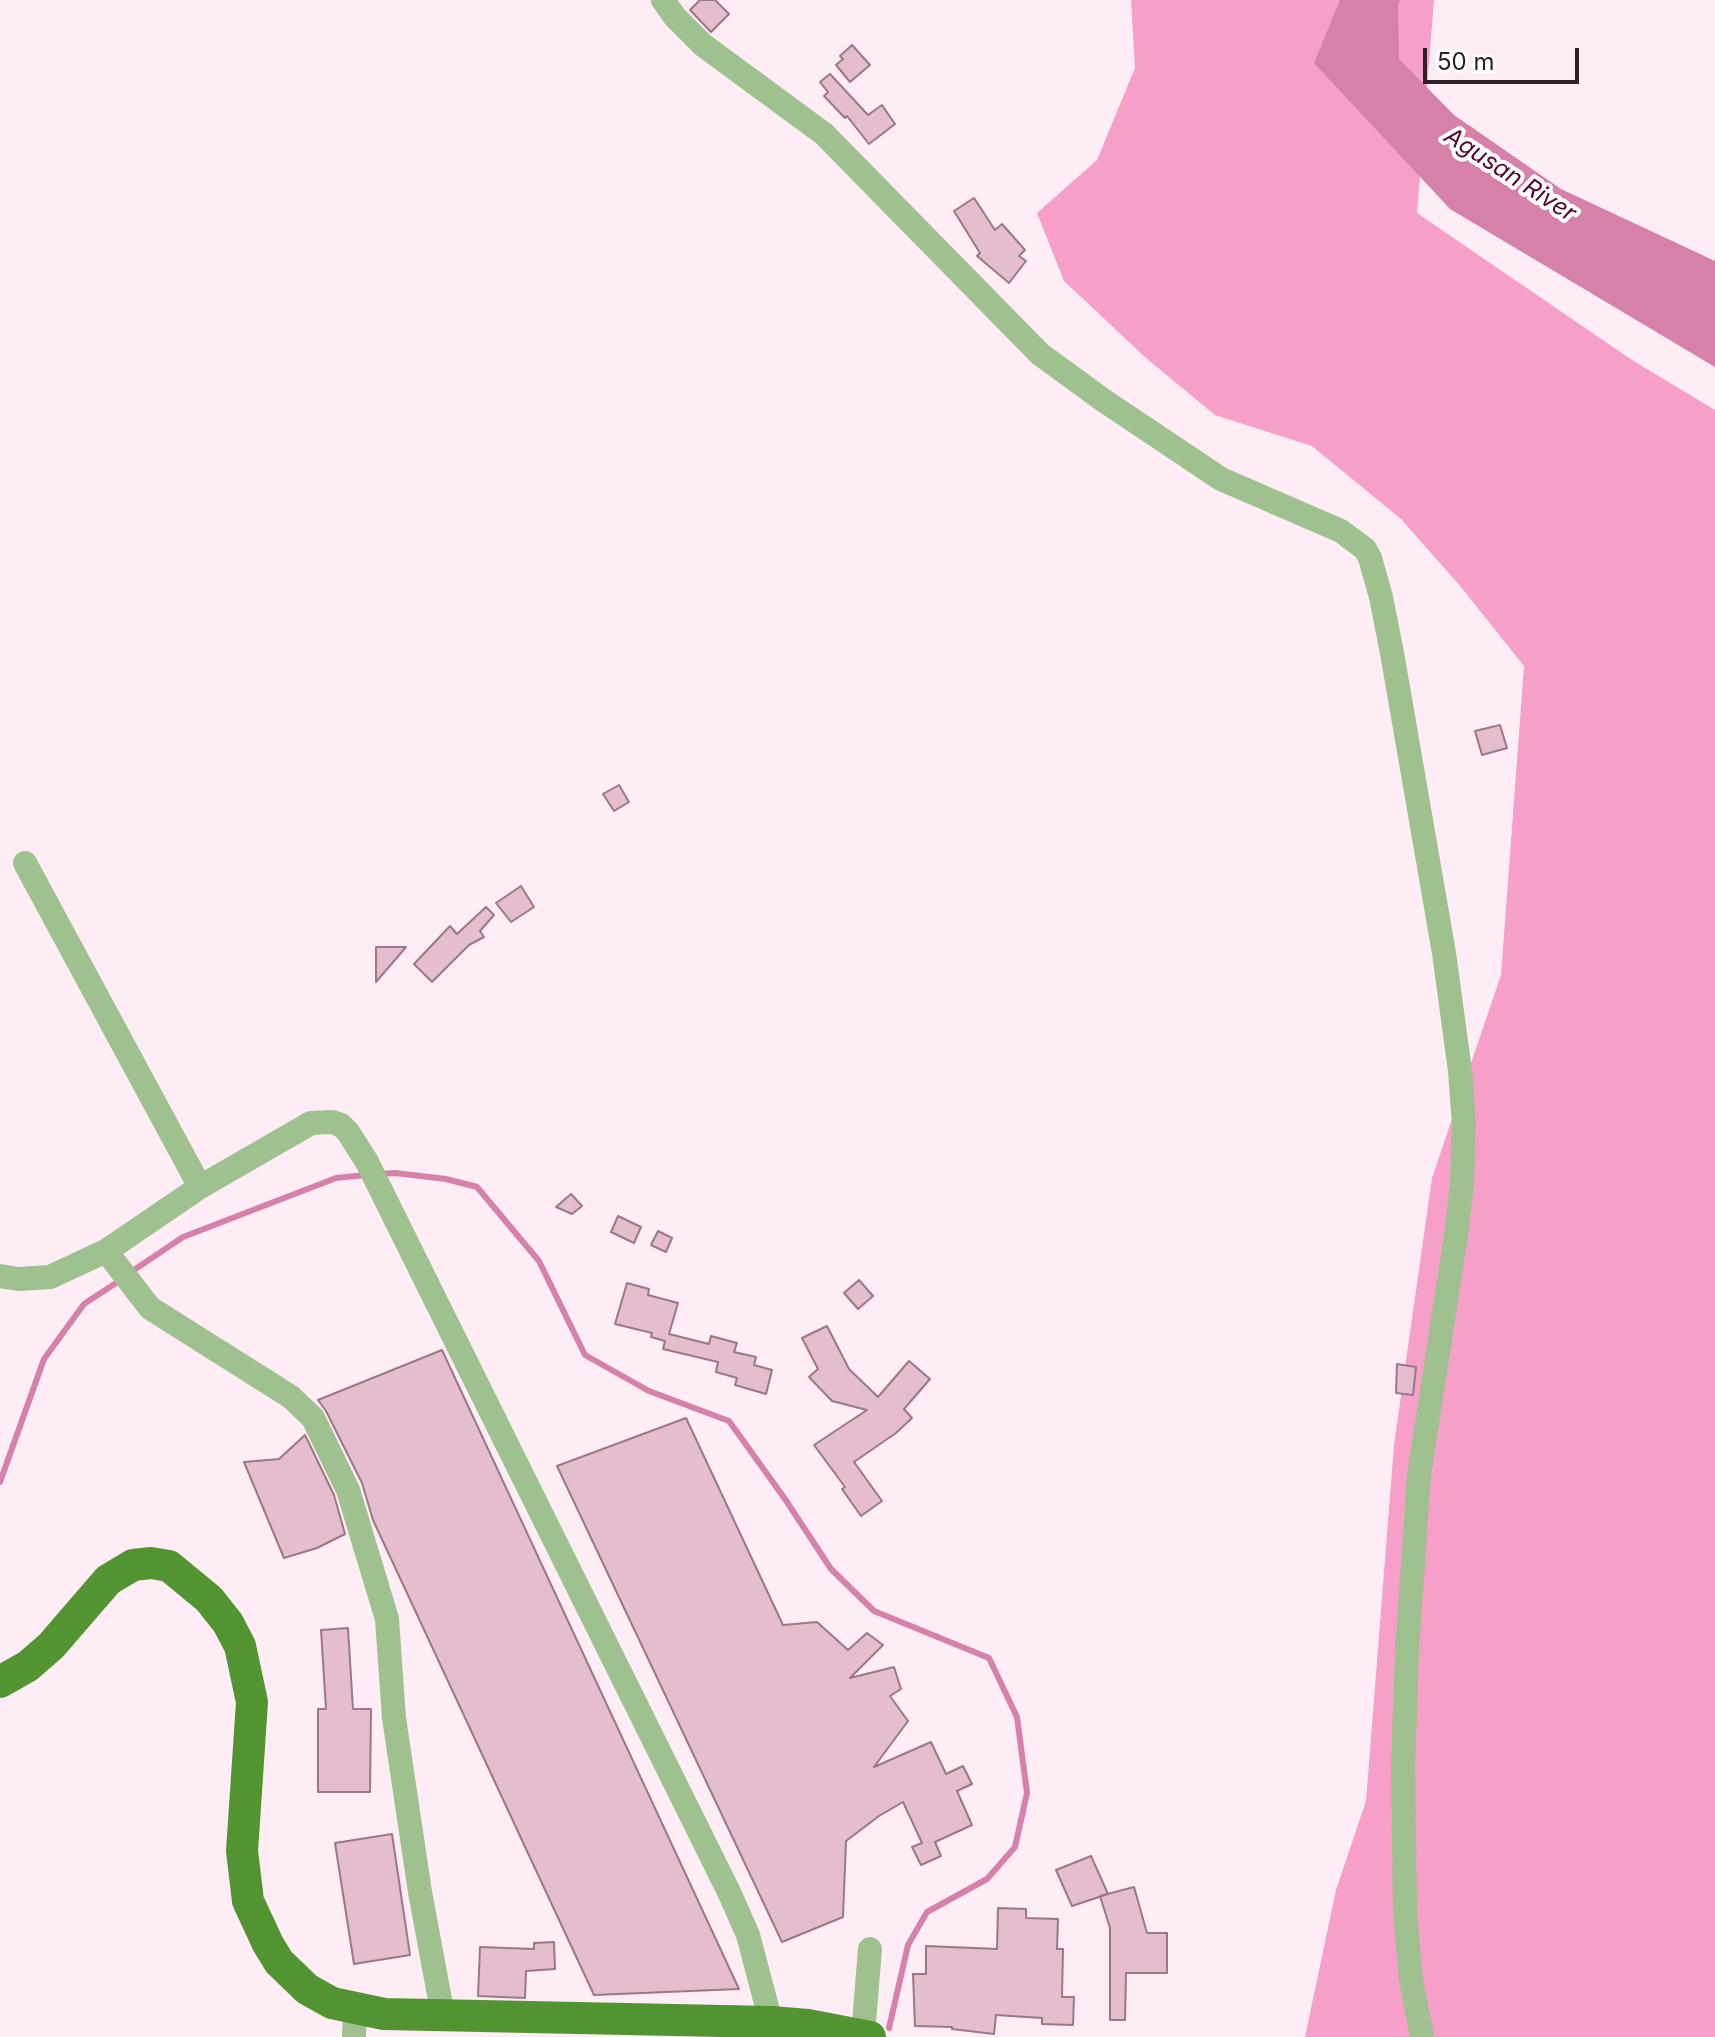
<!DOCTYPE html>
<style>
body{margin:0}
#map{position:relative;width:1715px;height:2037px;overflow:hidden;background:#feedf4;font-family:Inter,sans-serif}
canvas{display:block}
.scale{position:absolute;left:1423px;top:48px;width:156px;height:36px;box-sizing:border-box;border:4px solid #2f2127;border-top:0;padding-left:10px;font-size:24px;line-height:28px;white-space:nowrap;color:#2f2127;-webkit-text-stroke:6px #fff;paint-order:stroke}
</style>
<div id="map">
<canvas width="1715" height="2037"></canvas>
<div class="scale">50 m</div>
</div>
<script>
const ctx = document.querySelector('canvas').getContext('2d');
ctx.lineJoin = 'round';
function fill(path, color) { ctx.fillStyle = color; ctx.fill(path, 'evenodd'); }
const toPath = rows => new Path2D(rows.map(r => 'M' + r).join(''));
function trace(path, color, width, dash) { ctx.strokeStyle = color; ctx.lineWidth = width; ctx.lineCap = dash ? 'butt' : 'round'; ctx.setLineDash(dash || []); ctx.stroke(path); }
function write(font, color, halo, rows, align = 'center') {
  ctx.font = font + ' Inter,sans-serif'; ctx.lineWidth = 8; ctx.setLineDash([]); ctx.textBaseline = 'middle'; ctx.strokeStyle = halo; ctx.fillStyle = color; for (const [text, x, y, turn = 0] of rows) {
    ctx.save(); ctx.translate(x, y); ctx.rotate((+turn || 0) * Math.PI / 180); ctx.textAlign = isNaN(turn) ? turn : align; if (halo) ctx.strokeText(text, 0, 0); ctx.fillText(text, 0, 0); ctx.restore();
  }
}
fill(toPath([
 [1131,0,1434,0,1417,213,1632,360,1715,410,1715,2037,1305,2037,1336,1890,1366,1801,1394,1445,1432,1178,1501,975,1524,666,1461,587,1401,519,1312,446,1215,415,1146,358,1064,281,1037,213,1097,160,1135,68]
]), '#f69fc8');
fill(toPath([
 [1340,0,1400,0,1398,6,1399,59,1454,115,1561,189,1715,261,1715,367,1450,209,1314,63]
]), '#d581a9');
trace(toPath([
 [381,1174,395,1173,446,1179,477,1187,539,1261,585,1355,649,1391,729,1421,785,1499,831,1569,874,1611,989,1658,1017,1717,1027,1793,1015,1847,987,1879,927,1912,908,1945,889,2028],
 [131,1272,183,1237,336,1178,366,1175],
 [0,1482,44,1359,84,1304,122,1279]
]), '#d581a9', 6);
const building = toPath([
 [700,0,715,0,729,14,711,32,690,10,700,0],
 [852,45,870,65,850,82,836,65,843,59,840,56,852,45],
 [830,74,868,115,882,105,895,124,869,144,847,116,845,118,824,96,828,92,820,82,830,74],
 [974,198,995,230,1002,224,1025,250,1019,256,1026,261,1009,283,977,256,980,253,954,211,974,198],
 [1500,725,1507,748,1482,755,1475,731,1500,725],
 [619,785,629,802,614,811,603,794,619,785],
 [521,886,534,907,511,922,496,903,521,886],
 [486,907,494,915,480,931,484,937,469,945,432,982,414,964,450,926,457,934,486,907],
 [376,947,406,947,376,982,376,947],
 [571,1194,582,1206,572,1214,556,1207,571,1194],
 [618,1216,641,1227,634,1243,611,1232,618,1216],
 [658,1231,672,1238,666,1252,651,1245,658,1231],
 [859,1280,873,1296,858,1309,844,1293,859,1280],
 [627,1283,649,1289,648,1295,678,1303,669,1334,709,1344,711,1336,737,1343,734,1352,756,1357,754,1365,772,1370,766,1394,735,1385,737,1378,716,1372,718,1362,663,1349,665,1341,651,1337,652,1333,615,1324,627,1283],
 [827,1326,849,1369,878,1397,909,1361,930,1379,904,1409,912,1418,896,1433,854,1462,882,1501,861,1516,842,1489,845,1487,814,1445,867,1410,832,1401,809,1377,818,1369,802,1338,827,1326],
 [442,1350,739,1989,594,1995,373,1520,362,1483,326,1411,318,1400,442,1350],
 [1397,1364,1416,1367,1413,1395,1396,1393,1397,1364],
 [686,1418,783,1625,817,1622,848,1650,867,1633,883,1645,850,1678,894,1667,901,1689,890,1696,908,1721,874,1767,931,1742,946,1774,963,1766,972,1784,957,1791,972,1825,935,1842,941,1856,921,1865,912,1847,922,1843,903,1802,879,1816,846,1841,843,1917,782,1942,557,1466,686,1418],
 [305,1435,334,1495,345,1534,317,1548,284,1558,244,1462,279,1459,305,1435],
 [348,1628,353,1709,371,1709,370,1792,318,1792,318,1709,326,1709,321,1630,348,1628],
 [392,1834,410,1955,354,1964,335,1843,392,1834],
 [1091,1856,1108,1894,1072,1906,1056,1870,1091,1856],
 [1134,1887,1147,1933,1167,1933,1167,1973,1126,1973,1125,2020,1110,2020,1110,1928,1100,1896,1134,1887],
 [998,1908,1026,1909,1026,1918,1058,1919,1057,1949,1063,1949,1062,1997,1074,1997,1073,2025,1042,2024,1042,2018,996,2015,994,2034,952,2029,952,2027,915,2026,913,1974,926,1974,926,1946,997,1949,998,1908],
 [554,1942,555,1969,526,1971,525,1998,478,1996,480,1947,534,1949,534,1943,554,1942]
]);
fill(building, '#e4bdce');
trace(building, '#9b7787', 2);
trace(toPath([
 [663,0,675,17,703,45,824,134,1040,354,1103,400,1221,479,1341,531,1365,549,1370,558,1381,597,1392,653,1444,953,1460,1071,1464,1125,1462,1182,1457,1229,1419,1475,1407,1651,1403,1767,1405,1912,1411,1980,1422,2037],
 [25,863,200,1187],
 [106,1251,150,1308,291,1397,313,1418,348,1490,387,1619,394,1718,420,1892,443,2016],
 [0,1276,19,1279,50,1277,106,1251,200,1187,311,1123,332,1122,341,1125,348,1132,367,1162,729,1892,748,1935,771,2022],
 [863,2035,870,1949],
 [354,2037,355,2009]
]), '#9ec18f', 24);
trace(toPath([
 [0,1682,28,1666,51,1646,108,1580,133,1565,151,1563,169,1566,209,1599,228,1623,240,1646,252,1702,242,1851,248,1901,268,1944,279,1962,307,1989,332,2003,384,2014,771,2022,808,2025,870,2037]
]), '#539432', 32);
write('italic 24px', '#530735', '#fff', [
 ["Agusan River",1510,175,33]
]);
</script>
